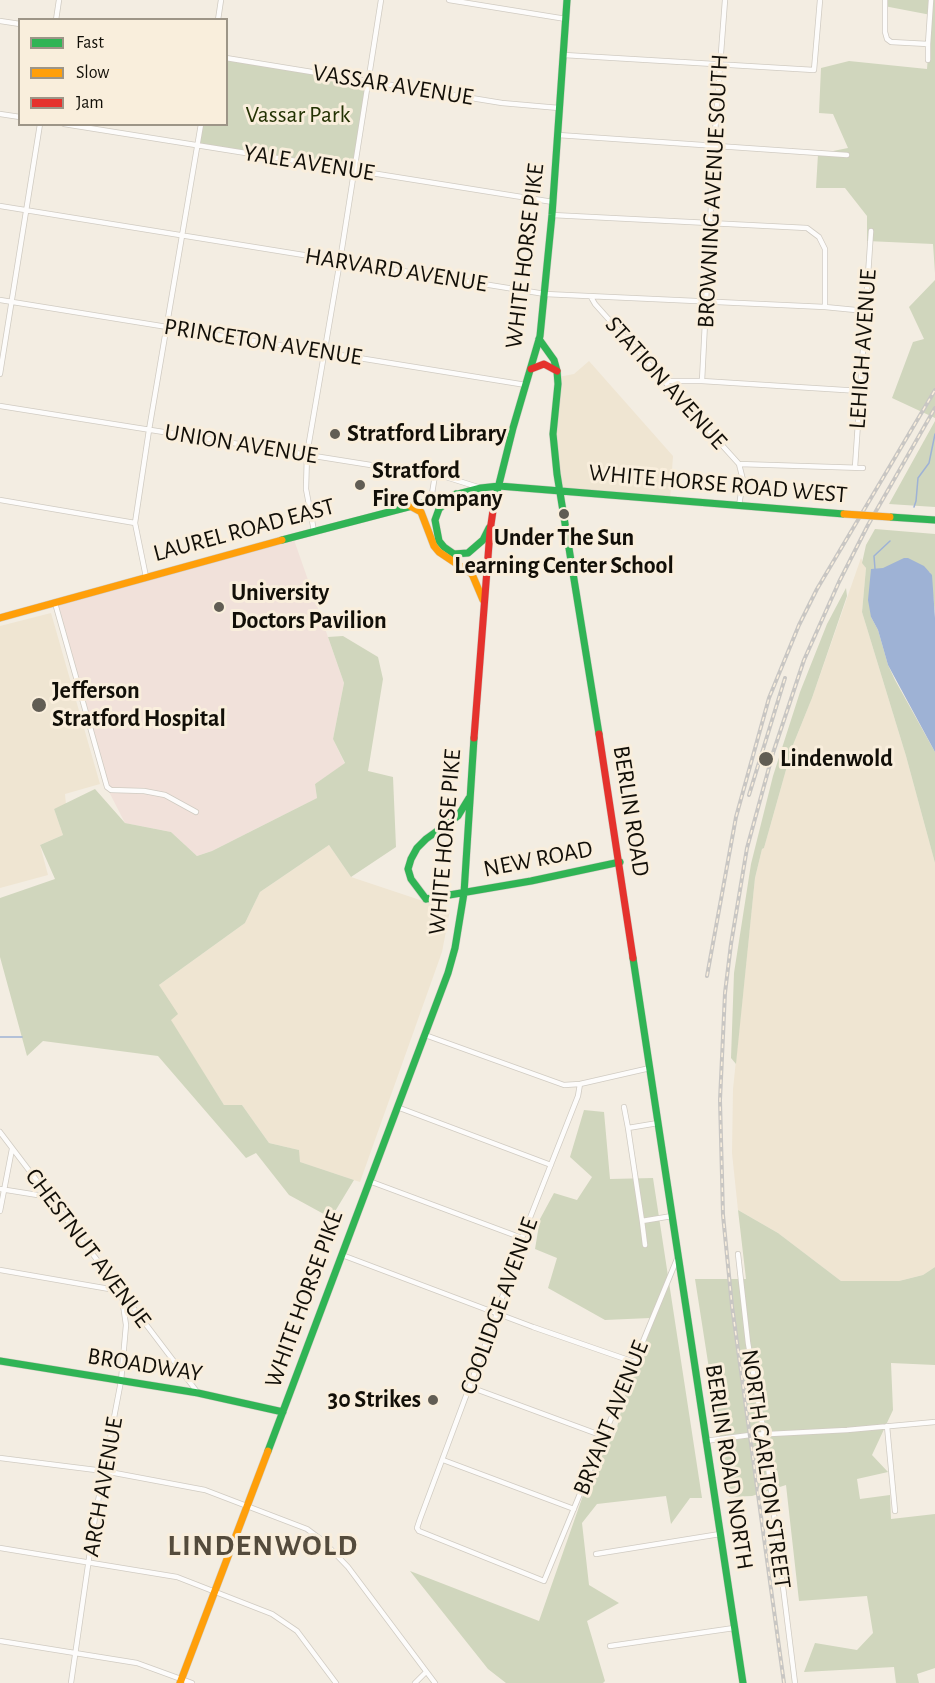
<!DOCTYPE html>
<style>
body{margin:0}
#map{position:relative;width:935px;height:1683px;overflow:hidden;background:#f3ede2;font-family:"Alegreya Sans",sans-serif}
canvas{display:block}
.legend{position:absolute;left:18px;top:18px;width:210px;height:108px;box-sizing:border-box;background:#f9eedc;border:2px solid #9d9587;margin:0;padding:8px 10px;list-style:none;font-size:18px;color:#120f08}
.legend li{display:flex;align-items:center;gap:12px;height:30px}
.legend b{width:30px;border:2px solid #9d9587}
</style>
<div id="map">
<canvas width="935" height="1683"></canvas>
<ul class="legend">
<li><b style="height:8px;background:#30b455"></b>Fast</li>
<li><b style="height:8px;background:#ff9f0a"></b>Slow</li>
<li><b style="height:8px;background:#e5322d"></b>Jam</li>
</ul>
</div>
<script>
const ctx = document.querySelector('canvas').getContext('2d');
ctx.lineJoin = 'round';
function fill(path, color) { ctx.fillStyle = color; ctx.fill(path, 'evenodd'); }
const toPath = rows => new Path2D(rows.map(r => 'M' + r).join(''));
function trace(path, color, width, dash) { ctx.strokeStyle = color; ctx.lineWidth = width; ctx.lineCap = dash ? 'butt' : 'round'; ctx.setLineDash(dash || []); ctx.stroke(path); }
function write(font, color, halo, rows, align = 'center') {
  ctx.font = font + ' "Alegreya Sans",sans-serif'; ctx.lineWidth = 6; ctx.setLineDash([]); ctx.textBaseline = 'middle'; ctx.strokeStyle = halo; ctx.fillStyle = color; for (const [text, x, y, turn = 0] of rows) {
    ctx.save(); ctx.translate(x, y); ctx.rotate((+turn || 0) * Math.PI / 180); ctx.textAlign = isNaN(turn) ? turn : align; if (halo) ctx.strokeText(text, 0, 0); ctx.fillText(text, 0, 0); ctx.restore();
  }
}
fill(toPath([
 [589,361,673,456,670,499,560,490,553,434,558,377,574,374],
 [861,558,866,568,862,612,906,756,935,863,935,1267,923,1275,899,1281,841,1281,778,1233,738,1210,732,1153,733,1089,755,878,762,849,764,848,793,745,812,698],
 [51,613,100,784,65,794,66,805,54,809,63,835,40,845,48,875,0,888,0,626],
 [329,845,351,877,450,910,442,952,360,1182,299,1162,299,1150,269,1143,242,1105,224,1105,170,1020,159,985,245,923,260,892]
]), '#efe5d2');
fill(toPath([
 [293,537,344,683,333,739,345,764,315,784,317,798,212,851,197,856,171,832,125,823,104,782,55,603]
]), '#f1e1da');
fill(toPath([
 [885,0,935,0,935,273,933,244,867,241,867,216,845,188,816,188,818,154,848,148,833,114,819,113,821,68,849,61,927,69,931,15,884,6],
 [227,58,368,81,354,170,198,145,201,125,226,124],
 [935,280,935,418,892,398,913,342,924,339,909,307],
 [935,421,935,507,889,504],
 [875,529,935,534,935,612,930,572,875,569,871,617,878,630,888,665,895,680,935,752,935,863,906,756,862,612,866,568,862,563,866,545],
 [846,588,847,596,812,698,793,745,764,848,762,849,755,878,736,1064,731,1058,734,973,751,864,773,776,800,692,827,624],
 [343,636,378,657,383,679,368,771,393,777,396,847,351,877,329,845,260,892,245,923,159,985,178,1014,171,1020,224,1105,242,1105,269,1143,299,1150,300,1162,354,1180,331,1218,289,1195,256,1153,246,1158,158,1056,43,1041,27,1056,0,957,0,898,55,879,40,845,63,835,54,809,95,789,125,823,171,832,197,856,212,851,317,798,315,784,345,763,333,739,344,683,328,637],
 [584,1110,604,1112,610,1179,653,1178,702,1498,690,1498,671,1524,666,1496,597,1504,582,1523,589,1585,619,1603,587,1621,605,1681,603,1683,506,1683,488,1669,410,1571,539,1621,594,1464,615,1435,631,1372,650,1318,605,1320,548,1288,557,1258,535,1249,540,1219,554,1193,577,1200,592,1177,570,1157],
 [738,1210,778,1233,841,1281,899,1281,923,1275,935,1267,935,1365,891,1363,893,1410,872,1455,888,1472,857,1479,860,1499,890,1495,891,1519,935,1514,935,1668,917,1674,919,1683,896,1683,894,1667,804,1672,815,1643,857,1650,873,1633,867,1596,799,1601,786,1485,752,1496,729,1497,695,1279,746,1279]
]), '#d0d6bd');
fill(toPath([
 [904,558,908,558,924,566,932,575,935,618,935,752,888,665,878,630,871,617,868,600,871,569,883,568]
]), '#9eb2d5');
trace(toPath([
 [914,507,916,501,918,478,929,463,935,434],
 [875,569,874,556,890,541],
 [0,1037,22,1037]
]), '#9eb2d5', 1.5);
const street = toPath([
 [449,0,566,19],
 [885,0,885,32,887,39,891,42,928,44,931,0],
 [56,20,59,0],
 [218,20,221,0],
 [0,21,20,24],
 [564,55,814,70,820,0],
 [226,58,502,103,559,108],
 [928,60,928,44],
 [0,114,20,117],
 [64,124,553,202],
 [558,135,847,155],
 [0,206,545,294,825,307,866,311],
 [552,215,807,228,819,237,825,249,825,307],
 [591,297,595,304,664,381,739,464,743,480,739,506],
 [0,300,526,385],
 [0,374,40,124],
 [664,381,702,381,860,391],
 [702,381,714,146,725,0],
 [0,406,446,477,481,488],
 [739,464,863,468],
 [855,467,871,231],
 [0,500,135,523],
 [431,500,435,475],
 [314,531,306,489,307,454,340,261,381,0],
 [146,577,135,523,149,430,201,124],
 [55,603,107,787,111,790,144,791,165,795,196,812],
 [425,1035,564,1085,580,1084,650,1068],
 [580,1084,578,1096,522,1238,497,1313,420,1519,417,1528,419,1531,544,1581,677,1259],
 [397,1107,551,1165],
 [624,1107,628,1128],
 [658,1123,628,1128,642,1221,672,1216],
 [0,1132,198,1393],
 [369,1181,522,1238],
 [0,1189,50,1197],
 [0,1211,12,1149],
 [642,1221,645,1245],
 [738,1254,748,1343,764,1434,795,1683],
 [342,1255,533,1327,634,1362],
 [0,1270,121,1291,126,1325,121,1381,95,1517,71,1683],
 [470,1387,603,1436],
 [887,1426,895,1511],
 [705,1441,750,1435,847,1430,935,1422],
 [0,1458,104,1471,205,1490,307,1529,323,1541,348,1567,435,1683],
 [443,1460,574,1509],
 [0,1548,177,1577,272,1614,297,1631,336,1683],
 [596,1554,720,1534],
 [0,1641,137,1663,192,1683],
 [610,1646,734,1628],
 [415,1683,426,1672]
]);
const fast = toPath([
 [539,339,554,360,557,371],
 [557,371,558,384,553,434,557,474,599,734],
 [456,494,439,509,435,520,439,541,444,547,454,554,468,553,483,540,489,528],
 [494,504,513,428,540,336,552,215,567,0],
 [890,517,935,520],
 [282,540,481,488,499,486,844,514],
 [426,899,531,881,620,862],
 [426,899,411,879,408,869,411,859,417,848,426,839,458,816,469,798],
 [633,958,743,1683],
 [0,1361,198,1393,283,1412],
 [268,1451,448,973,455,948,464,893,474,738]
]);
const slow = toPath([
 [410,506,421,512,434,546,439,552,472,574,483,600],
 [0,618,282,540],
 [180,1683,268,1451]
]);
const jam = toPath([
 [531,369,544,364,557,371],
 [599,734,633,958],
 [474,738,490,531,494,504]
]);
trace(street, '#d0cbc2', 6);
trace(fast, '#d0cbc2', 8);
trace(slow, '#d0cbc2', 8);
trace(jam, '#d0cbc2', 8);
trace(street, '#fdfcfb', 4.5);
trace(fast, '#30b455', 7);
trace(slow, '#ff9f0a', 7);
trace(jam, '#e5322d', 7);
const rail = toPath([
 [749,795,785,678],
 [707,976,736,817,769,698,799,625,817,589,935,390],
 [784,1683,732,1306,723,1215,720,1100,725,993,731,944,747,848,773,753,804,660,839,582,868,525,935,408]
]);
trace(rail, '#c8c6c3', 4);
trace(rail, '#f9eedc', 1.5, [4.5]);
const slowBridge = toPath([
 [844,514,890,517]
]);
trace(slowBridge, '#d0cbc2', 8, []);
trace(slowBridge, '#ff9f0a', 7);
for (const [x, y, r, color] of [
 [335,434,6,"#615d54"],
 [360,485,6,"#615d54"],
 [564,514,6,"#615d54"],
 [219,607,6,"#615d54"],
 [39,705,8,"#615d54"],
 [766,759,8,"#615d54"],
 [433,1400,6,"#615d54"]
]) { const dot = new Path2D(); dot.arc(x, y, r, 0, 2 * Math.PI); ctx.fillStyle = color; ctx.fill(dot); trace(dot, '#f9eedc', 2); }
write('24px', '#120f08', '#f9eedc', [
 ["VASSAR AVENUE",393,85,9],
 ["YALE AVENUE",309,163,9],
 ["BROWNING AVENUE SOUTH",713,191,-87],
 ["WHITE HORSE PIKE",525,256,-83],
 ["HARVARD AVENUE",396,270,9],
 ["PRINCETON AVENUE",263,342,9],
 ["LEHIGH AVENUE",863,349,-86],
 ["STATION AVENUE",666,383,48],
 ["UNION AVENUE",241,444,9],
 ["WHITE HORSE ROAD WEST",718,484,5],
 ["LAUREL ROAD EAST",244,530,-15],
 ["BERLIN ROAD",631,811,81],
 ["WHITE HORSE PIKE",445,842,-85],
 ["NEW ROAD",538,859,-11],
 ["CHESTNUT AVENUE",88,1248,53],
 ["WHITE HORSE PIKE",304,1299,-70],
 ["COOLIDGE AVENUE",499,1306,-70],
 ["BROADWAY",145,1365,9],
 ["BRYANT AVENUE",611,1418,-68],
 ["BERLIN ROAD NORTH",729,1467,81],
 ["NORTH CARLTON STREET",766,1469,82],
 ["ARCH AVENUE",103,1487,-80]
]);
write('24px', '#233203', '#f9eedc', [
 ["Vassar Park",298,115]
]);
write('bold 24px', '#120f08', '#f9eedc', [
 ["Stratford Library",347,434],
 ["Stratford",372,471],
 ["Fire Company",372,499],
 ["Under The Sun",564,538,"center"],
 ["Learning Center School",564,566,"center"],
 ["University",231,593],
 ["Doctors Pavilion",231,621],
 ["Jefferson",52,691],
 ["Stratford Hospital",52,719],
 ["Lindenwold",780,759],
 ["30 Strikes",421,1400,"right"]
], 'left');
ctx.letterSpacing = '1.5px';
write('bold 30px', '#544b3c', '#f9eedc', [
 ["LINDENWOLD",263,1546]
]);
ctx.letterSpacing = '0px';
</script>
